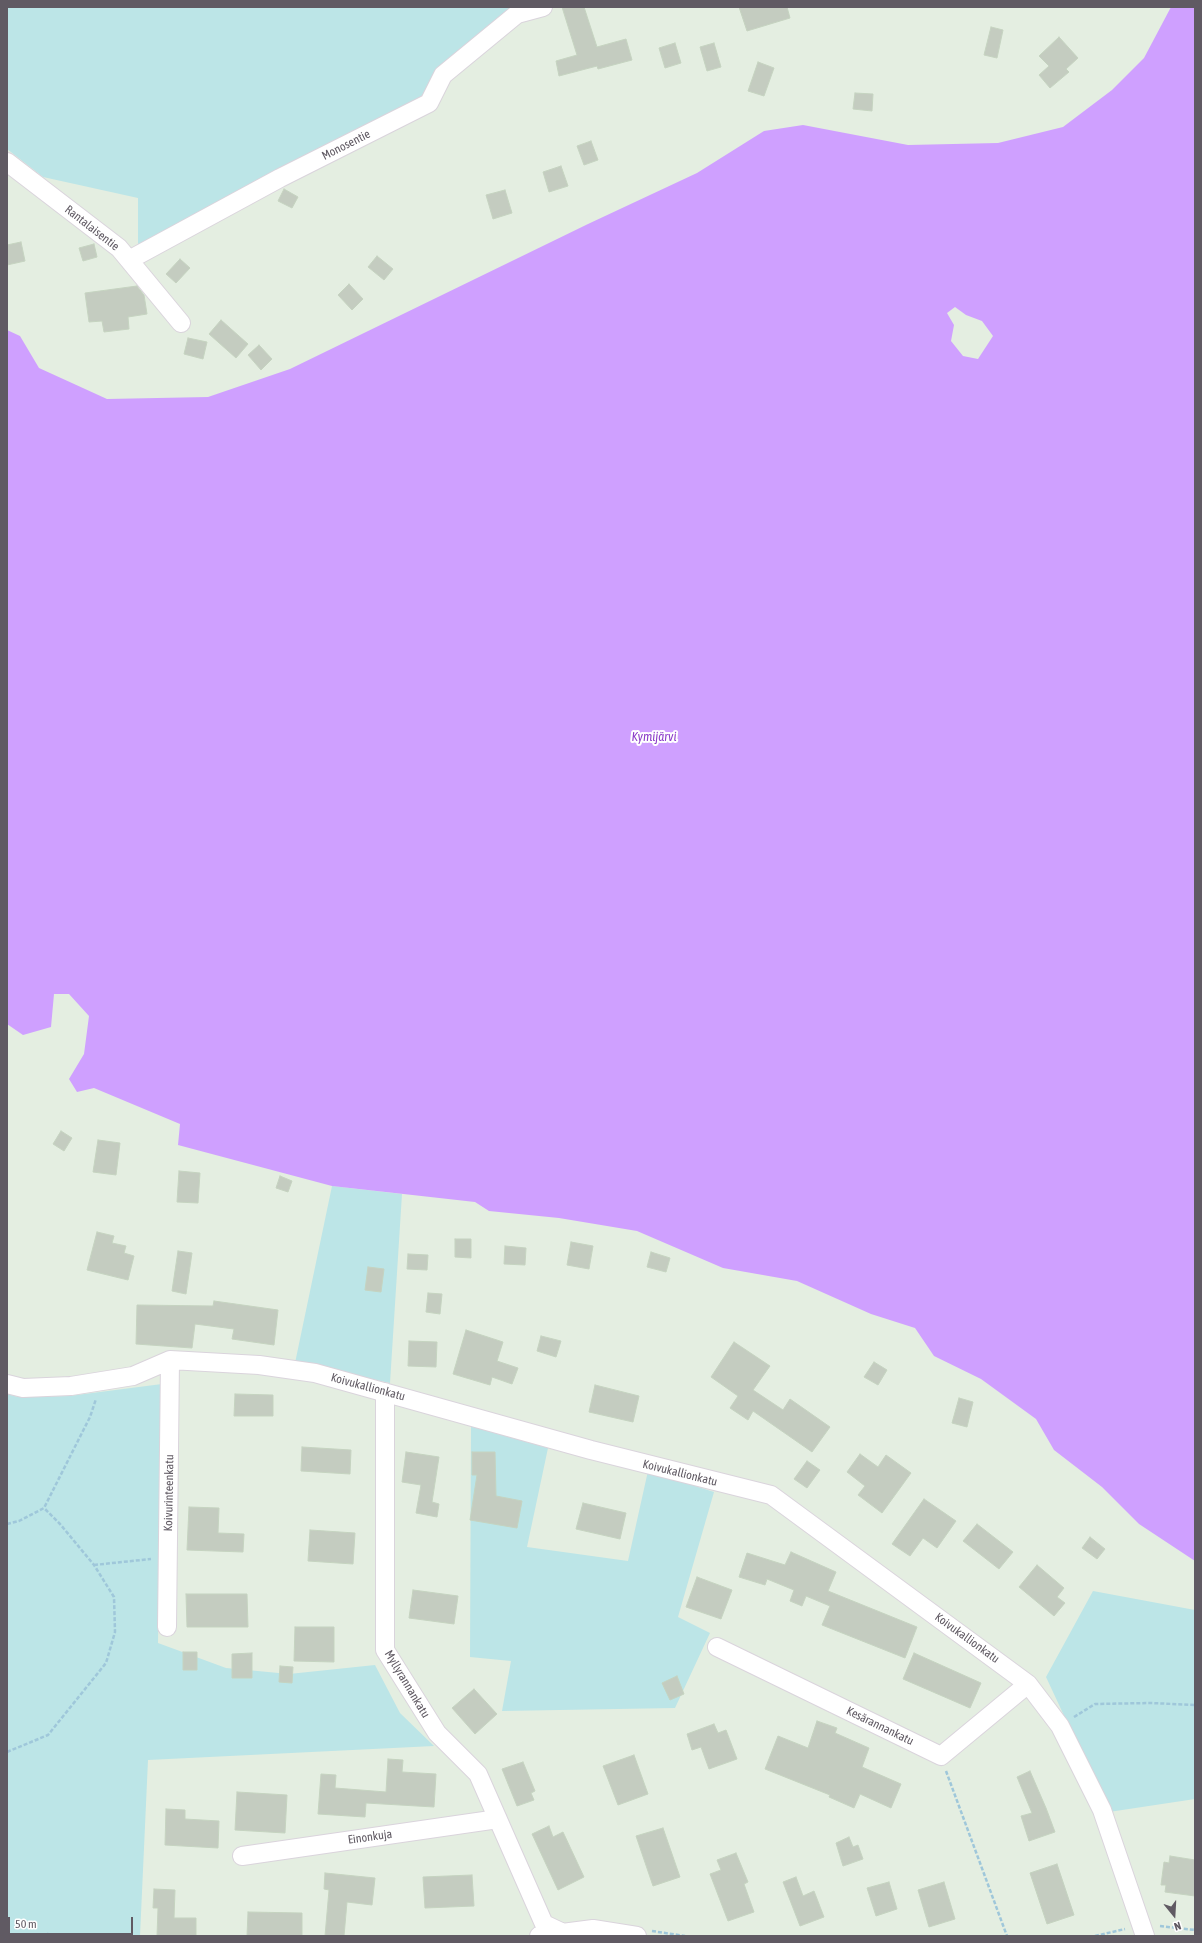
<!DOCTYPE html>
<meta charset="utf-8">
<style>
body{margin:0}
#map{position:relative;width:1202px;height:1943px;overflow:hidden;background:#e4eee1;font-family:"Asap Condensed",sans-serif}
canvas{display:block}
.frame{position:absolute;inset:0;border:8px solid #605a63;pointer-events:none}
.north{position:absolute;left:1154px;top:1895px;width:40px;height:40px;-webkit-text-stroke:3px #fff;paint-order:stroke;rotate:162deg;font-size:11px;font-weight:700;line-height:16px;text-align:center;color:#605a63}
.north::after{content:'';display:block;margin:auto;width:14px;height:18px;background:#605a63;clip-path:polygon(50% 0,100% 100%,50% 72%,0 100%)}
.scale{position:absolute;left:8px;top:1917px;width:125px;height:18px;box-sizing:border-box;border:2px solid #605a63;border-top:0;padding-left:5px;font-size:12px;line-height:14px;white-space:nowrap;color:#605a63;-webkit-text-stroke:3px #fff;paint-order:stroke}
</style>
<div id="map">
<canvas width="1202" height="1943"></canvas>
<div class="frame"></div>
<div class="north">N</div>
<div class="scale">50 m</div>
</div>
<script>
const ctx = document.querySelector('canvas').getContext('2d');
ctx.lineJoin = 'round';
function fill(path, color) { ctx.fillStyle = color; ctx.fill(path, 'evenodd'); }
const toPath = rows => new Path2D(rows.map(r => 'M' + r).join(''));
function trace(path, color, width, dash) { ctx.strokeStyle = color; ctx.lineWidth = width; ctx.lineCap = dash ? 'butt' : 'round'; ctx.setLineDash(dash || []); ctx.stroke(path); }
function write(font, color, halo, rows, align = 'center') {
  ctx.font = font + ' "Asap Condensed",sans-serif'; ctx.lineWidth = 4; ctx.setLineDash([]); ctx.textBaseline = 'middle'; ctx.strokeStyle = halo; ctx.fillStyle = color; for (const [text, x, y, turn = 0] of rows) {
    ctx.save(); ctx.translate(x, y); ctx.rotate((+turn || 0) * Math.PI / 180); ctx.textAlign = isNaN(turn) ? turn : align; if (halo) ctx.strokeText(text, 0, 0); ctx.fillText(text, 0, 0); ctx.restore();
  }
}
fill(toPath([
 [7,7,530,7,426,101,138,251,138,198,43,177,7,149],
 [332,1186,402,1194,390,1383,295,1363],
 [162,1384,158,1643,226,1668,289,1674,375,1665,400,1713,434,1746,148,1760,140,1936,7,1936,7,1394,18,1397,69,1396],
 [471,1426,548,1448,527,1547,628,1561,648,1471,714,1492,678,1617,710,1633,675,1708,502,1711,511,1661,470,1657],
 [1093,1591,1195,1610,1195,1799,1109,1812,1046,1677]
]), '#bce5e7');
fill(toPath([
 [1171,7,1195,7,1195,1561,1139,1524,1102,1487,1054,1450,1036,1419,981,1379,934,1356,915,1328,871,1314,797,1281,723,1268,637,1231,559,1218,489,1211,475,1202,332,1186,178,1145,180,1124,94,1088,77,1092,69,1079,84,1054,89,1016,69,994,54,994,51,1027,23,1035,7,1024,7,330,20,336,39,368,107,399,208,397,290,369,588,224,697,173,764,131,803,125,908,145,998,143,1063,127,1112,90,1144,58],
 [955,307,966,315,982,321,993,336,978,359,963,356,951,341,954,325,947,313]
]), '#cfa0ff');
const building = toPath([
 [562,7,584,7,597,47,626,39,632,60,598,69,597,66,559,76,556,61,577,55,562,7],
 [739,7,787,7,790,18,747,31,739,7],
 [991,27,1003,30,997,58,984,55,991,27],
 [1059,37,1078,58,1066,69,1069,72,1050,88,1039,75,1049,66,1039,56,1059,37],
 [675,43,681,63,665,68,659,48,675,43],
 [714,43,721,67,707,71,700,47,714,43],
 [758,62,774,68,764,96,748,91,758,62],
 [855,93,873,94,872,111,853,109,855,93],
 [591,141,598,160,584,165,577,146,591,141],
 [561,166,568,186,549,192,543,172,561,166],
 [284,189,298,197,292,208,278,201,284,189],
 [505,190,512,213,493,219,486,195,505,190],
 [21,242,25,261,7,265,7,245,21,242],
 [94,244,97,257,83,261,79,248,94,244],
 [377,256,393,269,384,280,368,267,377,256],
 [180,259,190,268,176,283,166,274,180,259],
 [349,284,363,299,352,310,338,295,349,284],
 [137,286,144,295,147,314,128,317,129,329,104,332,102,321,89,322,85,293,137,286],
 [221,320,248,344,236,358,209,334,221,320],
 [188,338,207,342,203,359,184,354,188,338],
 [259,345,272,359,261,370,248,355,259,345],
 [61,1131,72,1138,64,1151,53,1144,61,1131],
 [98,1140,120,1143,116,1175,93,1172,98,1140],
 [179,1171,200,1173,198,1203,177,1202,179,1171],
 [280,1176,292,1181,288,1192,276,1188,280,1176],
 [97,1232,114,1236,112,1243,126,1246,124,1253,134,1256,128,1280,87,1270,97,1232],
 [455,1239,471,1239,471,1258,455,1257,455,1239],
 [571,1242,593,1246,589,1269,567,1265,571,1242],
 [505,1246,526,1248,525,1265,504,1264,505,1246],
 [178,1251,192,1253,186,1294,172,1291,178,1251],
 [651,1252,670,1258,666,1272,647,1267,651,1252],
 [408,1254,428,1255,427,1270,407,1269,408,1254],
 [368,1267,384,1269,381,1292,365,1290,368,1267],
 [428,1293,442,1294,440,1314,426,1312,428,1293],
 [214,1301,278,1310,274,1345,232,1339,234,1329,195,1324,192,1348,136,1344,137,1305,213,1306,214,1301],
 [466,1330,503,1342,497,1361,518,1368,512,1384,492,1377,490,1385,453,1374,466,1330],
 [541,1336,561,1341,556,1357,537,1351,541,1336],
 [409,1341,437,1342,436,1367,408,1366,409,1341],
 [734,1342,770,1366,753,1390,783,1410,790,1399,830,1427,812,1452,753,1411,748,1420,730,1408,738,1396,711,1377,734,1342],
 [874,1362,887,1370,878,1385,864,1377,874,1362],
 [595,1385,639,1396,633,1422,589,1412,595,1385],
 [235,1394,273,1395,273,1416,234,1416,235,1394],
 [959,1398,973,1402,967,1427,952,1423,959,1398],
 [302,1447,351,1450,350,1474,301,1471,302,1447],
 [406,1452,439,1457,432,1502,439,1504,437,1517,416,1513,421,1485,402,1482,406,1452],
 [472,1452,495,1452,496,1496,522,1501,517,1528,470,1520,477,1475,472,1475,472,1452],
 [860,1454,878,1467,886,1455,911,1473,882,1513,858,1495,865,1486,847,1472,860,1454],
 [807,1461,820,1470,807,1488,794,1479,807,1461],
 [924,1499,956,1521,937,1548,923,1538,910,1556,892,1544,924,1499],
 [583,1503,626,1513,620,1539,576,1529,583,1503],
 [189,1507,219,1508,218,1533,244,1534,243,1552,187,1550,189,1507],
 [977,1524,1013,1552,999,1569,963,1541,977,1524],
 [310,1530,355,1533,353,1564,308,1561,310,1530],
 [1090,1537,1105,1549,1097,1559,1082,1548,1090,1537],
 [791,1552,836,1572,828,1591,917,1627,905,1658,822,1625,830,1606,806,1596,802,1606,790,1601,794,1590,767,1579,765,1585,739,1577,747,1553,785,1565,791,1552],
 [1037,1565,1064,1588,1057,1597,1065,1603,1054,1616,1019,1587,1037,1565],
 [697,1577,732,1590,721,1619,686,1607,697,1577],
 [413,1590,458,1596,454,1624,409,1618,413,1590],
 [186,1594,247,1594,248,1627,187,1627,186,1594],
 [295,1627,334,1627,334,1662,294,1661,295,1627],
 [183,1652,197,1652,197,1670,183,1670,183,1652],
 [252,1653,252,1678,232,1678,232,1654,252,1653],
 [914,1653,981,1683,970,1708,903,1679,914,1653],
 [280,1666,293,1667,292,1683,279,1682,280,1666],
 [677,1676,684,1694,670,1700,662,1683,677,1676],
 [474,1689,497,1714,475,1734,452,1708,474,1689],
 [817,1721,837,1728,835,1733,869,1748,862,1767,901,1784,891,1808,860,1794,854,1808,829,1797,830,1795,765,1769,778,1736,808,1748,817,1721],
 [714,1724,718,1733,726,1730,737,1759,709,1769,701,1747,692,1750,687,1734,714,1724],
 [634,1755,648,1794,618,1805,603,1766,634,1755],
 [388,1759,403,1760,402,1772,436,1774,434,1807,366,1803,365,1817,318,1814,321,1774,336,1775,335,1788,386,1792,388,1759],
 [523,1762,535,1791,531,1793,534,1800,517,1806,502,1769,523,1762],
 [1030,1771,1046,1808,1055,1832,1029,1841,1021,1816,1032,1813,1017,1777,1030,1771],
 [237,1792,287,1795,285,1833,235,1830,237,1792],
 [166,1809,185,1810,185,1819,219,1821,218,1848,165,1845,166,1809],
 [549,1826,553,1837,563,1832,584,1877,558,1890,532,1834,549,1826],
 [663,1828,680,1877,653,1886,636,1836,663,1828],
 [849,1837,853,1847,858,1845,863,1859,843,1866,836,1843,849,1837],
 [736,1853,748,1882,744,1884,754,1912,728,1921,710,1874,721,1870,717,1860,736,1853],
 [1170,1856,1195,1860,1195,1896,1165,1892,1166,1885,1161,1885,1164,1862,1169,1863,1170,1856],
 [1057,1864,1074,1915,1047,1924,1030,1873,1057,1864],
 [325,1873,375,1878,372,1905,347,1902,344,1936,325,1936,329,1890,324,1889,325,1873],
 [472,1875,474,1906,425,1908,423,1877,472,1875],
 [796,1877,803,1896,814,1891,824,1917,800,1926,783,1882,796,1877],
 [889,1882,897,1909,876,1916,867,1888,889,1882],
 [944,1882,955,1919,929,1927,918,1890,944,1882],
 [154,1889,175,1890,174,1918,196,1918,196,1936,157,1936,158,1908,153,1908,154,1889],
 [248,1912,302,1913,302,1936,247,1936,248,1912]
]);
fill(building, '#c4ccc0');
trace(building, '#c5d3c0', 1);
const minor = toPath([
 [7,162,119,248,181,323],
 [129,260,280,178,429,103,443,75,517,14,543,7],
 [7,1384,23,1388,71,1386,133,1376,170,1360,259,1365,315,1373,591,1450,771,1495,1028,1684,1060,1726,1102,1810,1145,1936],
 [385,1392,385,1650,437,1733,478,1774,544,1924,561,1932],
 [167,1627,170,1360],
 [717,1647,941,1756,1028,1684],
 [242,1856,498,1819],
 [539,1936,593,1929,637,1936]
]);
trace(minor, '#dad4dc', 20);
trace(toPath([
 [7,1524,19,1521,44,1508,90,1417,96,1399],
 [94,1565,151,1559],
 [1074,1717,1095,1704,1151,1703,1195,1705],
 [7,1752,48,1735,106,1663,115,1632,114,1597,94,1565,60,1524,44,1508],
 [946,1771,1007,1936],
 [1160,1926,1195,1930],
 [652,1931,685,1936],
 [11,1936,48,1934,51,1936],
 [1095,1936,1125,1929]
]), '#9fc7da', 2.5, [4, 2]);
trace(minor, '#fff', 18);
write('12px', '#605a63', '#fff', [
 ["Monosentie",346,145,-27],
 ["Rantalaisentie",92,228,38],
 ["Koivukallionkatu",368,1387,15],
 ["Koivukallionkatu",680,1473,14],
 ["Koivurinteenkatu",169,1493,-89],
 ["Koivukallionkatu",967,1638,36],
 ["Myllyrannankatu",407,1684,59],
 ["Kesärannankatu",880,1726,26],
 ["Einonkuja",370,1837,-8]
]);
write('italic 13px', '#8c3dc9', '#fff', [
 ["Kymijärvi",654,737]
]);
</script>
